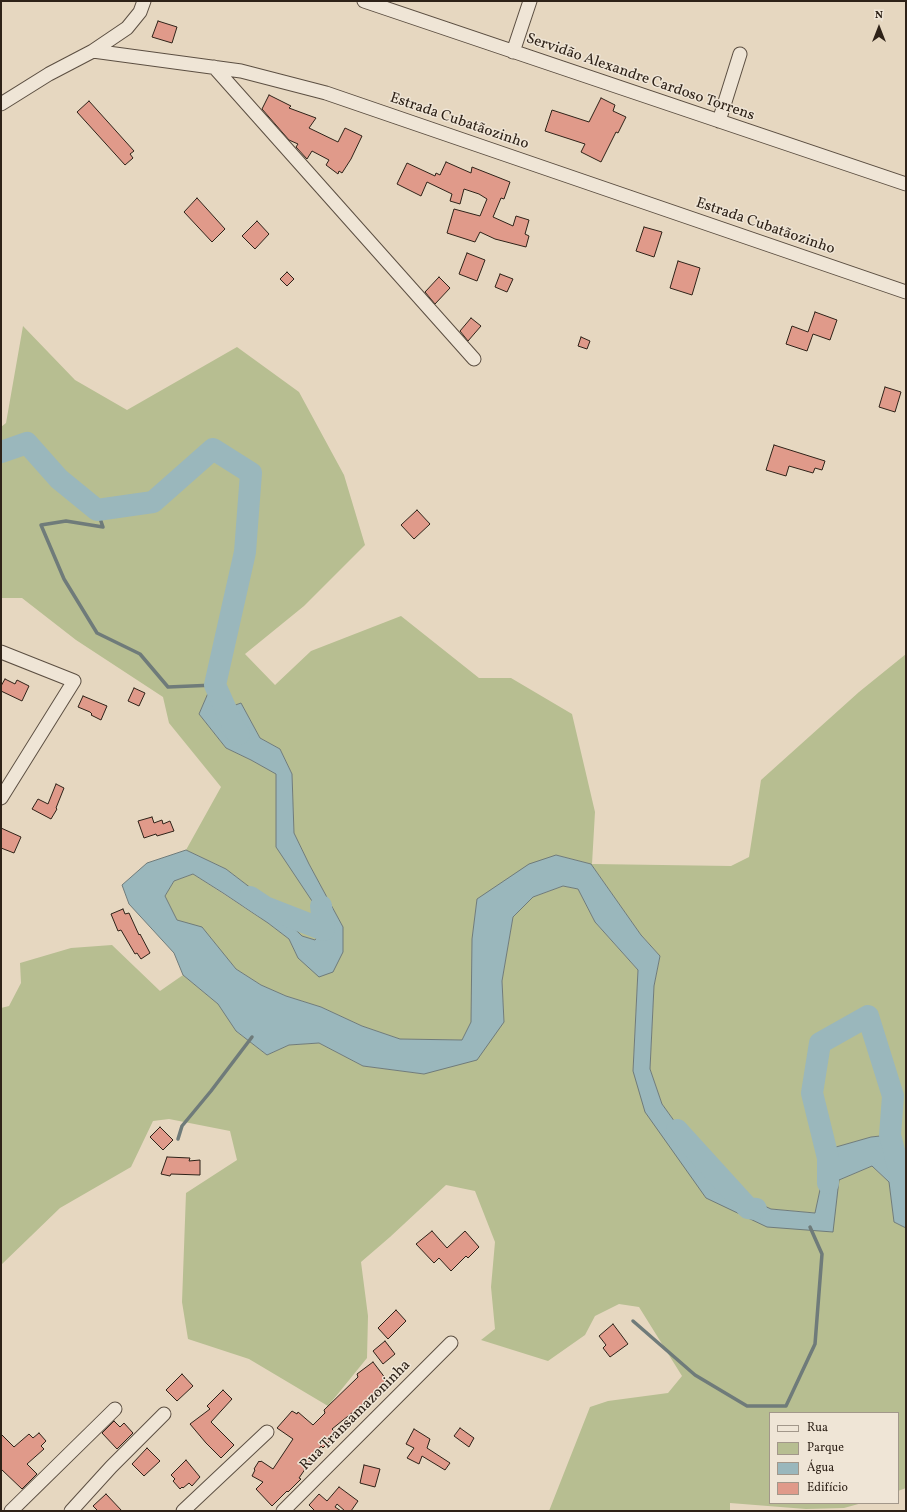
<!DOCTYPE html>
<meta charset="utf-8">
<style>
body{margin:0}
#map{position:relative;width:907px;height:1512px;overflow:hidden;background:#e6d7c0;font-family:Vollkorn,serif}
canvas{display:block}
.frame{position:absolute;inset:0;border:2px solid #2e2218;pointer-events:none}
.legend{position:absolute;left:769px;top:1412px;width:130px;height:92px;box-sizing:border-box;background:#efe5d6;border:1px solid #a2978a;margin:0;padding:5px 7px;list-style:none;font-size:12px;color:#2e2218}
.legend li{display:flex;align-items:center;gap:8px;height:20px}
.legend b{width:20px;border:1px solid #a2978a}
.north{position:absolute;left:859px;top:8px;width:40px;height:40px;-webkit-text-stroke:3px #efe5d6;paint-order:stroke;rotate:0deg;font-size:11px;font-weight:700;line-height:16px;text-align:center;color:#2e2218}
.north::after{content:'';display:block;margin:auto;width:14px;height:18px;background:#2e2218;clip-path:polygon(50% 0,100% 100%,50% 72%,0 100%)}
</style>
<div id="map">
<canvas width="907" height="1512"></canvas>
<div class="frame"></div>
<ul class="legend">
<li><b style="height:5px;background:#efe5d6"></b>Rua</li>
<li><b style="height:11px;background:#b7be91"></b>Parque</li>
<li><b style="height:11px;background:#9ab7bc"></b>Água</li>
<li><b style="height:11px;background:#e09a8a"></b>Edifício</li>
</ul>
<div class="north">N</div>
</div>
<script>
const ctx = document.querySelector('canvas').getContext('2d');
ctx.lineJoin = 'round';
function fill(path, color) { ctx.fillStyle = color; ctx.fill(path, 'evenodd'); }
const toPath = rows => new Path2D(rows.map(r => 'M' + r).join(''));
function trace(path, color, width, dash) { ctx.strokeStyle = color; ctx.lineWidth = width; ctx.lineCap = dash ? 'butt' : 'round'; ctx.setLineDash(dash || []); ctx.stroke(path); }
function write(font, color, halo, rows, align = 'center') {
  ctx.font = font + ' Vollkorn,serif'; ctx.lineWidth = 3; ctx.setLineDash([]); ctx.textBaseline = 'middle'; ctx.strokeStyle = halo; ctx.fillStyle = color; for (const [text, x, y, turn = 0] of rows) {
    ctx.save(); ctx.translate(x, y); ctx.rotate((+turn || 0) * Math.PI / 180); ctx.textAlign = isNaN(turn) ? turn : align; if (halo) ctx.strokeText(text, 0, 0); ctx.fillText(text, 0, 0); ctx.restore();
  }
}
fill(toPath([
 [23,326,75,380,127,410,237,347,299,392,344,475,365,545,304,606,245,654,275,685,311,651,401,616,479,678,511,678,572,714,595,812,592,864,731,866,749,857,761,780,859,692,906,654,906,1156,899,1134,871,1137,836,1147,820,1158,824,1171,815,1213,771,1209,721,1186,662,1104,650,1069,654,986,660,956,641,935,591,864,556,855,477,899,472,939,471,1022,462,1040,400,1039,362,1026,321,1007,286,996,261,985,236,969,202,928,177,920,165,896,174,881,193,874,268,923,289,939,298,958,343,927,309,864,294,833,292,774,280,749,260,738,241,703,219,711,218,671,199,714,226,748,251,760,277,774,276,847,314,904,319,934,315,940,302,936,260,895,226,869,186,850,221,787,169,723,163,697,76,640,22,598,1,598,1,427,6,423],
 [563,886,578,889,595,922,638,970,633,1071,706,1198,832,1232,839,1180,872,1166,889,1182,894,1222,906,1228,906,1488,898,1491,898,1413,770,1413,770,1503,862,1503,844,1508,806,1509,730,1503,730,1511,549,1511,590,1407,608,1401,668,1393,682,1376,639,1307,619,1304,595,1316,585,1335,548,1361,481,1340,495,1329,491,1287,495,1242,475,1191,446,1185,390,1237,361,1262,368,1316,367,1358,328,1406,249,1359,188,1339,182,1302,186,1193,237,1160,230,1131,169,1119,153,1121,131,1167,60,1208,1,1265,1,1008,9,1006,21,983,20,963,71,948,112,945,160,991,183,975,218,1004,236,1031,267,1055,289,1045,319,1043,363,1066,424,1074,504,1022,502,981,513,917,533,897]
]), '#b7be91');
const water = toPath([
 [218,670,219,711,241,703,260,738,280,749,292,774,294,833,309,864,343,927,343,952,333,972,319,977,298,958,289,939,268,923,223,893,193,874,174,881,165,896,177,920,202,927,236,969,261,985,286,996,321,1007,362,1026,400,1039,462,1040,471,1022,472,939,477,899,529,864,556,855,591,864,641,935,660,956,654,986,650,1069,662,1104,721,1186,771,1209,815,1213,824,1171,820,1158,836,1147,871,1137,899,1134,906,1156,906,1228,894,1222,889,1182,872,1166,839,1180,833,1232,767,1227,706,1198,645,1112,633,1071,638,970,595,922,578,889,563,886,533,897,513,917,502,981,504,1022,477,1060,424,1074,363,1066,319,1043,289,1045,267,1055,236,1031,218,1004,183,975,174,953,129,904,122,885,147,863,186,850,226,869,260,895,302,936,315,940,319,935,314,904,276,847,276,774,251,760,226,748,199,714,218,670]
]);
fill(water, '#9ab7bc');
trace(water, '#6f7b7a', 1);
trace(toPath([
 [97,510,103,527,66,521,41,525,64,579,97,633,140,654,168,687,215,685],
 [178,1139,182,1126,211,1091,252,1037],
 [633,1321,695,1375,747,1406,786,1406,815,1344,822,1254,810,1227]
]), '#6f7b7a', 3.5);
trace(toPath([
 [1,452,27,443,59,479,97,510,153,502,213,449,251,473,245,552,215,685,236,732,239,734],
 [250,897,265,907,324,930,321,906],
 [677,1130,748,1208,756,1209],
 [828,1183,828,1158,812,1093,820,1043,868,1016,893,1096,890,1135,906,1198]
]), '#9ab7bc', 22);
const building = toPath([
 [158,21,177,27,172,43,152,37,158,21],
 [269,95,291,106,289,108,316,118,309,128,338,142,345,128,362,136,351,159,342,173,339,171,338,174,326,165,329,160,312,151,307,159,296,147,298,144,289,140,262,109,269,95],
 [601,98,615,105,613,111,626,117,618,133,616,132,601,162,581,152,585,144,545,131,552,110,589,122,601,98],
 [89,101,134,151,130,154,133,158,125,165,77,112,89,101],
 [446,162,471,173,472,167,510,182,504,199,501,198,493,217,513,226,516,216,529,220,525,234,529,236,526,247,495,239,480,232,475,242,447,233,454,209,480,216,487,199,479,194,464,189,460,204,450,201,452,194,427,182,421,196,397,184,407,163,435,176,436,173,440,175,446,162],
 [197,198,225,229,212,242,184,212,197,198],
 [257,221,269,234,255,249,242,236,257,221],
 [644,227,662,232,654,257,636,251,644,227],
 [467,253,485,260,477,281,459,274,467,253],
 [678,261,700,268,692,295,670,288,678,261],
 [287,272,294,279,287,286,280,279,287,272],
 [500,274,513,279,507,292,495,287,500,274],
 [439,277,450,288,435,304,425,292,439,277],
 [815,312,837,320,830,340,813,334,807,351,786,344,792,326,808,332,815,312],
 [471,318,481,326,468,341,460,331,471,318],
 [581,337,590,341,587,349,578,346,581,337],
 [885,387,901,392,895,412,879,407,885,387],
 [774,445,825,461,822,470,815,468,813,473,789,466,786,476,766,470,774,445],
 [417,510,430,524,414,539,401,525,417,510],
 [5,679,15,684,17,680,29,686,22,701,1,691,1,686,5,679],
 [134,688,145,693,139,706,128,701,134,688],
 [83,696,107,706,101,720,91,715,92,714,90,712,78,707,83,696],
 [56,784,64,788,56,808,57,809,51,819,32,809,38,799,48,804,56,784],
 [152,817,154,823,162,820,163,824,170,821,174,831,157,836,156,834,144,838,138,821,152,817],
 [1,828,21,837,14,853,1,848,1,828],
 [123,909,125,914,129,913,139,935,140,934,150,953,141,959,137,953,135,954,121,930,118,931,111,914,123,909],
 [160,1127,173,1140,163,1150,150,1137,160,1127],
 [167,1157,190,1158,189,1161,200,1160,200,1175,171,1174,170,1176,161,1174,167,1157],
 [432,1231,447,1248,465,1231,479,1247,468,1258,466,1256,451,1271,439,1258,434,1263,416,1244,432,1231],
 [396,1310,406,1321,388,1339,378,1328,396,1310],
 [613,1324,628,1344,610,1357,603,1348,606,1345,599,1336,613,1324],
 [385,1341,395,1354,383,1364,373,1351,385,1341],
 [373,1362,389,1383,332,1429,337,1434,323,1448,321,1446,299,1478,301,1479,288,1492,287,1491,272,1506,256,1489,263,1482,252,1476,255,1470,254,1469,259,1461,260,1462,261,1461,273,1469,293,1439,277,1428,292,1411,297,1414,298,1412,313,1425,325,1413,324,1410,358,1377,357,1374,373,1362],
 [182,1374,193,1386,177,1401,166,1390,182,1374],
 [223,1390,232,1399,211,1422,234,1445,221,1458,206,1443,190,1424,210,1409,207,1406,223,1390],
 [114,1421,120,1427,124,1423,133,1433,117,1449,102,1433,114,1421],
 [460,1428,474,1438,469,1447,454,1436,460,1428],
 [414,1429,430,1439,427,1448,450,1463,445,1470,422,1456,419,1464,407,1458,414,1448,406,1444,414,1429],
 [39,1433,46,1441,41,1446,44,1449,27,1464,37,1474,22,1489,1,1469,1,1434,14,1447,29,1434,33,1438,39,1433],
 [147,1448,160,1461,144,1476,132,1464,147,1448],
 [186,1460,200,1477,192,1486,189,1483,183,1488,182,1487,180,1489,173,1481,175,1479,171,1475,186,1460],
 [364,1465,380,1469,375,1487,360,1483,364,1465],
 [339,1487,358,1501,351,1511,345,1511,337,1504,335,1507,341,1511,315,1511,309,1505,319,1494,327,1501,339,1487],
 [106,1494,122,1511,98,1511,93,1506,106,1494]
]);
fill(building, '#e09a8a');
trace(building, '#2e2218', 1);
const minor = toPath([
 [364,1,906,184],
 [93,51,127,28,140,12,144,1],
 [513,52,530,1],
 [214,67,474,359],
 [1,104,49,74,93,51,241,71,326,93,906,292],
 [719,121,740,54],
 [1,652,74,681,1,798],
 [11,1511,115,1409],
 [71,1511,111,1467,164,1414],
 [183,1511,267,1432],
 [283,1511,451,1343]
]);
trace(minor, '#5c4f42', 15);
trace(minor, '#efe5d6', 13);
write('15px', '#2e2218', '#efe5d6', [
 ["Servidão Alexandre Cardoso Torrens",640,78,19],
 ["Estrada Cubatãozinho",459,122,19],
 ["Estrada Cubatãozinho",765,227,19],
 ["Rua Transamazoninha",356,1416,-45]
]);
</script>
